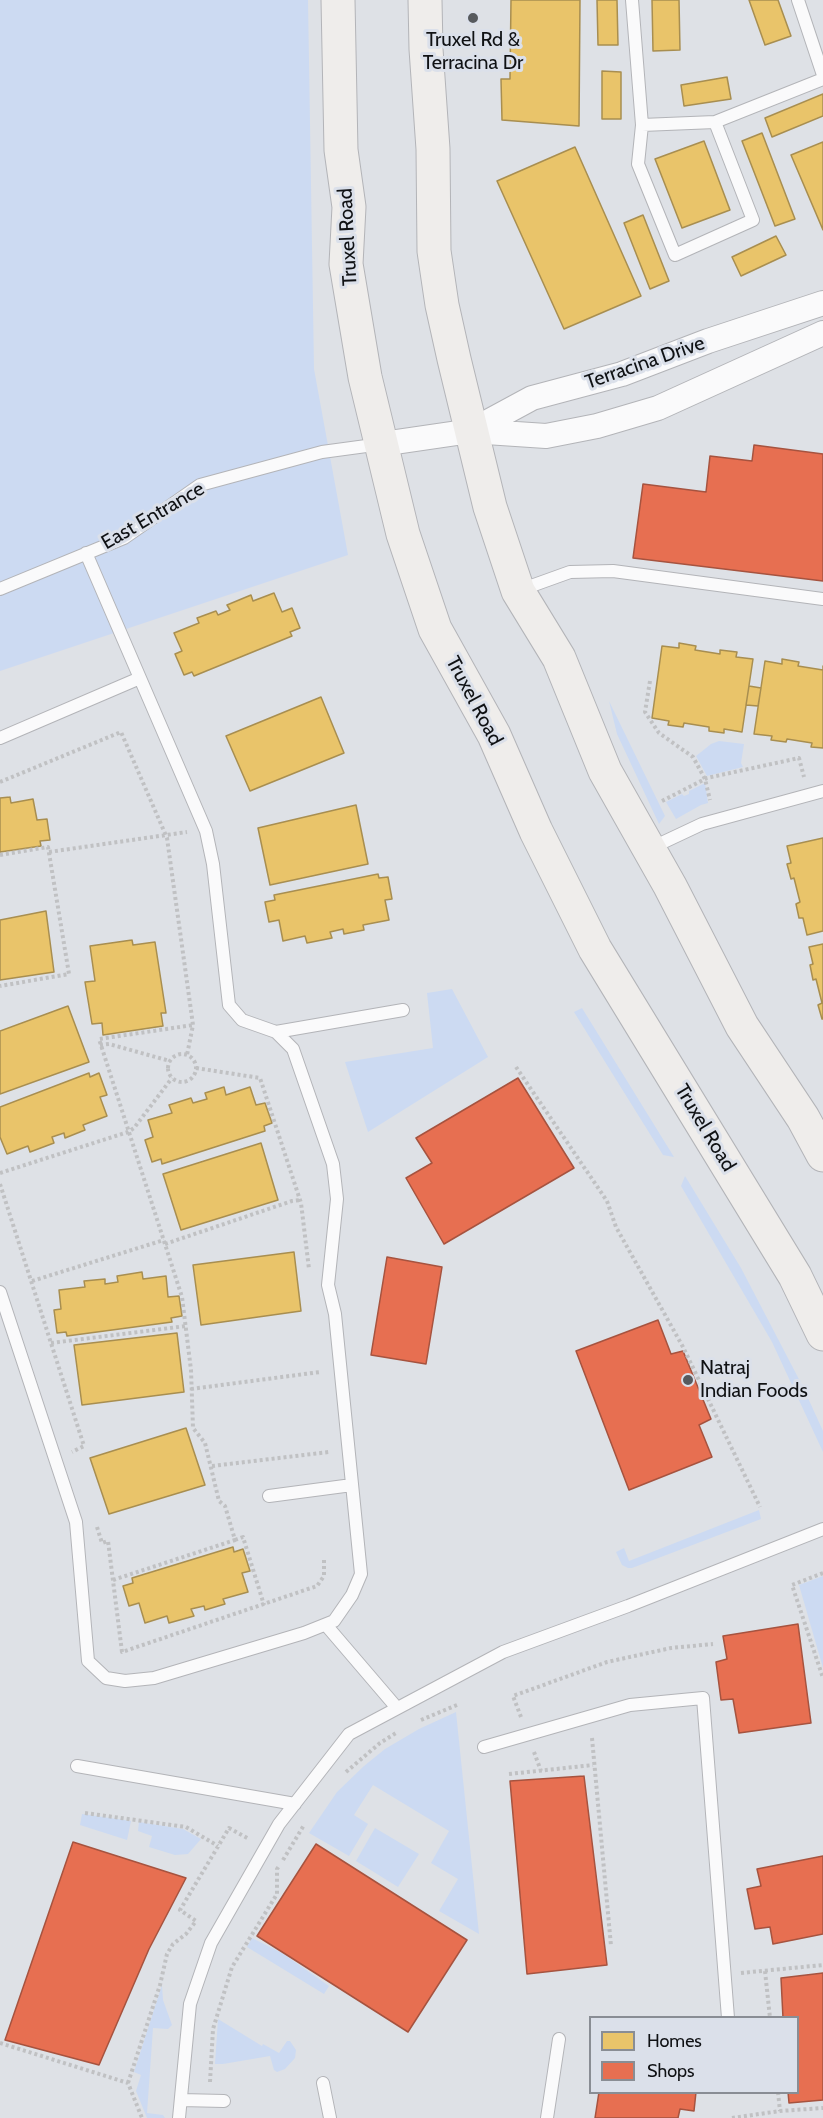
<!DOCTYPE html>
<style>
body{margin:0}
#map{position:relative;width:823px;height:2118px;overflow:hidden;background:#dee1e6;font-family:Cabin,sans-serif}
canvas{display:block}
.legend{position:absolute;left:589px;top:2016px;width:210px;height:78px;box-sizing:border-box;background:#dbe0ea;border:2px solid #898d94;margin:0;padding:8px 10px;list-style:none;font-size:18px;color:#0f1114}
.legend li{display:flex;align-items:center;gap:12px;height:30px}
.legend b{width:30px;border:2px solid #898d94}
</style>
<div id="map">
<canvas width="823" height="2118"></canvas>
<ul class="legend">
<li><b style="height:16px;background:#e9c46a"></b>Homes</li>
<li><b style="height:16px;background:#e76f51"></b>Shops</li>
</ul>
</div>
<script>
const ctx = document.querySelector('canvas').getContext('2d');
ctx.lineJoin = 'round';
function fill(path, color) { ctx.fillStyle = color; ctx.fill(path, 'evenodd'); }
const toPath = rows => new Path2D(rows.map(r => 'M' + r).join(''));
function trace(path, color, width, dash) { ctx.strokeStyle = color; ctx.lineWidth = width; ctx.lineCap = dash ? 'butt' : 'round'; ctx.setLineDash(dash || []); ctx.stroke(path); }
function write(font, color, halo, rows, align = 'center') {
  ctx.font = font + ' Cabin,sans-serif'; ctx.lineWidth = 6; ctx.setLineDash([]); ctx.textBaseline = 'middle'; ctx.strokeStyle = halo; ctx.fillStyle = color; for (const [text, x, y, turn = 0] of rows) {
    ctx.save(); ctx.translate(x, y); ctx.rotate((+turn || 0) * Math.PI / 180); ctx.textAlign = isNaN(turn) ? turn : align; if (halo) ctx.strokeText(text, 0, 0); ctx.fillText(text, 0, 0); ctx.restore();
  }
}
fill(toPath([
 [0,0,308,0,314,369,348,555,0,671],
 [609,701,665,816,659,824,617,734],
 [719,741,744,744,741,763,743,767,707,776,696,756,711,744],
 [705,783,708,803,701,805,676,819,666,802,682,794,684,796,689,794,689,791],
 [452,989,488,1057,368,1132,345,1062,433,1048,427,993],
 [582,1008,674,1157,663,1155,574,1012],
 [685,1176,741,1268,803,1387,823,1431,823,1452,772,1342,681,1186],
 [759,1510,761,1519,632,1568,628,1568,622,1565,616,1552,624,1548,629,1561],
 [823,1576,823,1668,799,1585],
 [456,1712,479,1934,439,1911,458,1879,431,1863,449,1831,373,1785,354,1815,368,1824,349,1856,309,1833,337,1792,364,1766,385,1749,419,1729],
 [82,1814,131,1821,127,1840,80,1825],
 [139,1822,183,1829,201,1839,188,1854,175,1855,149,1847,152,1836,138,1831],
 [375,1828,419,1854,398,1887,356,1861],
 [252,1938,282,1953,329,1986,324,1994,247,1947],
 [162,1985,163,2000,172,2025,168,2029,153,2028,147,2113,163,2115,165,2118,147,2118,136,2091,141,2075,134,2072],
 [218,2019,262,2046,263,2044,279,2053,287,2041,290,2041,296,2050,295,2058,285,2069,277,2072,274,2070,270,2056,223,2064,215,2064]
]), '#ccdaf2');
const homes = toPath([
 [511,0,580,0,579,126,502,120,501,79,510,79,511,0],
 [597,0,617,0,618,45,598,45,597,0],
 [652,0,679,0,680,50,653,51,652,0],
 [749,0,778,0,791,36,765,45,749,0],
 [602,71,621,72,621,119,602,119,602,71],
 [727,77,731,99,684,106,681,85,727,77],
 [823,94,823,116,772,137,765,118,823,94],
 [762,133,795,219,775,226,742,141,762,133],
 [704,141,730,210,682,228,655,159,704,141],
 [823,142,823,230,791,155,823,142],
 [575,147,641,296,564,329,497,181,575,147],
 [643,215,669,281,650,289,624,223,643,215],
 [776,236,786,255,741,276,732,257,776,236],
 [274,593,282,612,292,608,300,628,290,632,292,636,194,676,192,672,184,675,175,654,182,651,174,633,199,623,197,618,216,611,218,615,230,610,227,605,251,595,253,601,274,593],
 [679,643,696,646,695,650,720,654,720,650,737,652,736,657,753,659,742,732,724,729,724,733,709,731,709,727,684,723,683,727,668,725,669,721,652,718,662,646,679,648,679,643],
 [782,659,799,662,798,666,823,670,823,666,823,748,811,747,812,743,787,739,786,742,771,740,772,736,754,734,765,661,782,664,782,659],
 [749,686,761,688,758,706,746,705,749,686],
 [321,697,344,753,250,791,226,736,321,697],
 [10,797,11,803,33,799,37,820,47,819,50,840,40,841,41,846,0,852,0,798,10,797],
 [356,805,368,864,270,885,258,828,356,805],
 [823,838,823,931,807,935,803,918,799,918,796,904,800,902,794,878,791,879,787,864,791,863,787,846,823,838],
 [378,874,379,878,388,877,392,899,385,900,389,920,363,925,364,930,344,934,343,929,330,932,332,938,307,943,305,936,283,941,279,920,269,922,265,902,275,900,274,895,378,874],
 [46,911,54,972,0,980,0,920,46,911],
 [132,940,133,945,155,942,166,1013,161,1013,163,1026,103,1035,102,1023,92,1024,85,982,95,981,90,946,132,940],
 [823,944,823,1019,822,1019,818,1005,822,1003,816,979,813,980,810,965,813,964,809,947,823,944],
 [68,1006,89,1062,0,1094,0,1031,68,1006],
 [89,1073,90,1077,99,1073,107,1095,100,1097,107,1116,83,1125,85,1130,65,1138,64,1133,52,1137,54,1143,30,1152,28,1146,7,1154,0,1137,0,1107,89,1073],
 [224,1087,226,1095,250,1087,256,1105,265,1103,272,1123,264,1126,265,1131,162,1164,161,1159,152,1162,145,1140,153,1137,148,1120,172,1113,169,1105,191,1098,193,1103,207,1099,205,1093,224,1087],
 [261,1143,278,1200,181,1230,163,1174,261,1143],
 [294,1252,301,1311,201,1325,193,1265,294,1252],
 [142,1272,143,1279,166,1276,168,1297,179,1296,182,1316,171,1318,172,1322,67,1336,66,1332,57,1333,54,1310,61,1309,59,1290,85,1287,84,1281,105,1279,105,1284,118,1282,117,1276,142,1272],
 [177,1333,184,1392,82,1405,74,1345,177,1333],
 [186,1428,205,1485,109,1514,90,1458,186,1428],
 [233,1547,234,1552,243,1549,250,1571,242,1573,248,1592,223,1599,225,1604,205,1610,204,1606,191,1609,194,1616,169,1623,167,1616,145,1623,139,1603,129,1606,123,1586,133,1583,132,1578,233,1547]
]);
fill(homes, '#e9c46a');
trace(homes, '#a88e50', 1.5);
const shops = toPath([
 [754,445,823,454,823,581,633,558,643,484,706,492,710,456,752,461,754,445],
 [518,1078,574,1168,444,1244,406,1178,432,1163,416,1138,518,1078],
 [387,1257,442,1267,426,1364,371,1355,387,1257],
 [658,1320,671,1354,683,1351,711,1419,699,1425,712,1457,629,1490,576,1351,658,1320],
 [798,1624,811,1723,739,1733,733,1699,721,1700,716,1662,727,1659,723,1636,798,1624],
 [584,1776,607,1965,527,1974,510,1781,584,1776],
 [73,1842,186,1878,149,1949,99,2065,5,2040,73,1842],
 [316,1844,467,1940,408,2032,257,1936,316,1844],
 [823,1856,823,1934,773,1944,770,1927,755,1929,747,1889,761,1886,757,1869,823,1856],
 [823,1973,823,2100,789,2103,788,2092,798,2092,798,2018,783,2018,781,1978,823,1973],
 [599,2092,696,2092,694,2111,680,2109,678,2118,595,2118,599,2092]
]);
fill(shops, '#e76f51');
trace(shops, '#a6533f', 1.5);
const lane = toPath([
 [632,0,642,125,638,164,675,255,753,220,715,122],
 [798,0,823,75],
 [642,125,715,122,823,79],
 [0,589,124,538,200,485,322,452,381,444],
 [520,590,570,572,613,571,823,599],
 [0,738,140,678],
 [651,848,702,824,823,791],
 [276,1032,403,1010],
 [0,1292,76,1522,88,1661,106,1678,125,1681,154,1678,304,1633,334,1621,352,1595,361,1574,335,1314,328,1285,337,1199,333,1164,293,1049,276,1032,242,1020,229,1005,213,864,206,831,86,553],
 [269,1496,352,1485],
 [326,1625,397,1708],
 [484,1747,630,1705,703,1698,728,2018],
 [77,1766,295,1804],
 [323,2083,330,2118],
 [181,2100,224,2101],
 [179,2118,190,2004,211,1943,279,1824,349,1734,503,1652,628,1606,823,1529],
 [547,2118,559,2039]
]);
const street = toPath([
 [471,431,532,398,622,374,708,341,823,303],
 [382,444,471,431,546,436,597,426,658,408,823,333]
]);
const secondary = toPath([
 [338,0,341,150,349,207,346,264,365,377,403,534,435,629,494,735,536,831,595,949,795,1276,823,1334],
 [425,0,426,49,433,149,434,251,442,305,454,359,490,507,518,591,559,658,605,771,670,886,742,1026,803,1118,823,1155]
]);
trace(lane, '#b3b4b8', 14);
trace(street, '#b3b4b8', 26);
trace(secondary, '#b3b4b8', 35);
trace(toPath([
 [650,681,645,712,659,733,693,757,705,779,710,800],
 [0,782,121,732,167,838,193,1025,187,1055],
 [662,801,707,778,799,758,804,777],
 [49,852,187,832],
 [0,855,48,847,69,974,0,986],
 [100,1045,109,1044,170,1061],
 '168 1068a14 14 0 1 1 28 0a14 14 0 1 1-28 0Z',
 [516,1067,607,1201,616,1227,683,1347,760,1507],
 [196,1068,260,1078,301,1203,309,1269],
 [0,1173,128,1132,134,1128,172,1078],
 [0,1184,84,1446,72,1452],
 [165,1244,292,1201,300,1200],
 [32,1281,164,1240],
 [51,1343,186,1326],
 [191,1389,320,1372],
 [212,1466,329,1452,329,1450],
 [97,1527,102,1543,108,1541,122,1652,317,1586,324,1576,324,1557],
 [235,1540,243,1537,264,1605],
 [823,1573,792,1585,823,1678],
 [113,1580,235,1540,225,1506,219,1501,205,1443,193,1428,191,1370,182,1297,99,1039,193,1025],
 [521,1717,513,1696,607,1662,671,1648,713,1644],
 [421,1720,457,1705],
 [592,1738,611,1946],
 [534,1752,541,1771],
 [346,1772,380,1743,396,1733],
 [509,1774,593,1765],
 [85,1813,186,1827,218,1846],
 [283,1860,304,1825],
 [765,1971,770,2018],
 [741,1973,823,1965],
 [0,2043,128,2083,142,2118],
 [210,2082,213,2029,232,1967,277,1894,277,1869,279,1866],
 [128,2083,160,1985,167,1954,173,1944,186,1934,196,1921,180,1910,229,1828,249,1839],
 [778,2092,780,2111],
 [732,2118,780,2111,823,2108]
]), '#c0c1c3', 4, [3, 3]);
trace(lane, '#fafafb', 12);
trace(street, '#fafafb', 24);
trace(secondary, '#efedeb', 33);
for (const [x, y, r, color] of [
 [473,18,6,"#575a5e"],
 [688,1380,6,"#575a5e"]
]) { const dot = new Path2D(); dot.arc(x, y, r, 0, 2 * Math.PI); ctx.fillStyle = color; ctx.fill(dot); trace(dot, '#dbe0ea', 2); }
write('20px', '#0f1114', '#dbe0ea', [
 ["Truxel Rd &",473,40],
 ["Terracina Dr",473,63],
 ["Natraj",700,1368,"left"],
 ["Indian Foods",700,1391,"left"]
]);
write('20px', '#0f1114', '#dbe0ea', [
 ["Truxel Road",348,237,-93],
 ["Terracina Drive",645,363,-19],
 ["East Entrance",153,516,-30],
 ["Truxel Road",474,701,62],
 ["Truxel Road",705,1128,59]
]);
</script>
